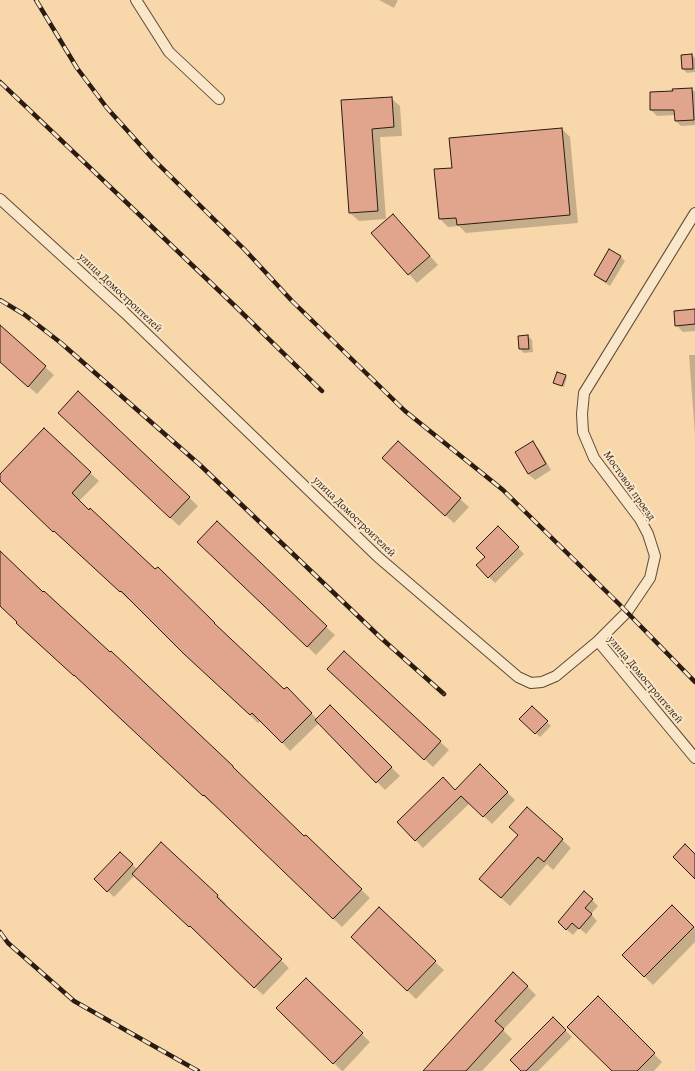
<!DOCTYPE html>
<meta charset="utf-8">
<style>
body{margin:0}
canvas{display:block;background:#f8d8ab}
</style>
<canvas width="695" height="1071"></canvas>
<script>
const ctx = document.querySelector('canvas').getContext('2d');
ctx.lineJoin = 'round';
function fill(path, color) { ctx.fillStyle = color; ctx.fill(path, 'evenodd'); }
const toPath = rows => new Path2D(rows.map(r => 'M' + r).join(''));
function trace(path, color, width, dash) { ctx.strokeStyle = color; ctx.lineWidth = width; ctx.lineCap = dash ? 'butt' : 'round'; ctx.setLineDash(dash || []); ctx.stroke(path); }
function write(font, color, halo, rows, align = 'center') {
  ctx.font = font + ' Alegreya,serif'; ctx.lineWidth = 4; ctx.setLineDash([]); ctx.textBaseline = 'middle'; ctx.strokeStyle = halo; ctx.fillStyle = color; for (const [text, x, y, turn = 0] of rows) {
    ctx.save(); ctx.translate(x, y); ctx.rotate((+turn || 0) * Math.PI / 180); ctx.textAlign = isNaN(turn) ? turn : align; if (halo) ctx.strokeText(text, 0, 0); ctx.fillText(text, 0, 0); ctx.restore();
  }
}
fill(toPath([
 [379,0,398,0,394,8],
 [692,55,695,58,695,72,687,73,683,69],
 [692,89,695,92,695,125,681,126,676,121,675,115,657,116,651,110,651,93,674,92],
 [391,98,400,106,402,136,380,137,386,219,359,221,350,213,342,101],
 [562,129,570,137,578,223,466,233,459,226,448,227,440,219,453,169],
 [401,223,438,265,417,283,372,233],
 [610,251,621,257,625,261,610,286,599,279,595,275],
 [695,310,695,331,683,332,676,325],
 [0,327,54,375,37,394,0,362],
 [528,336,532,340,533,352,524,353,520,349],
 [689,355,695,355,695,434],
 [566,376,567,377,564,387,556,384,554,383],
 [78,393,198,506,179,526,68,421],
 [44,430,99,481,79,501,214,623,284,691,287,688,317,719,330,706,400,776,385,790,319,723,290,751,261,720,258,723,194,662,130,599,129,600,63,539,62,539,0,480,0,475],
 [533,443,539,449,551,470,535,480,528,474],
 [392,467,460,499,469,507,454,523],
 [498,527,524,554,495,583,477,565,486,557],
 [207,551,326,627,335,635,316,655],
 [0,553,305,838,306,837,370,898,342,927,213,803,212,804,83,683,25,631,18,622,0,605],
 [344,652,449,750,433,767,337,678],
 [532,707,551,726,540,737,521,719],
 [480,766,515,800,492,824,470,803,423,848,398,822,455,791],
 [527,808,571,848,553,870,547,864,510,906,489,887,518,835],
 [161,843,218,896,226,904,225,905,289,968,263,995,199,933,198,934,135,875,114,897,95,879,120,853,137,869],
 [592,900,598,906,591,914,597,921,586,934,579,928,573,935,565,928],
 [672,906,695,929,695,942,653,985,623,955],
 [360,945,435,962,444,970,416,999],
 [306,979,370,1042,343,1071,342,1071,278,1008],
 [527,986,536,995,503,1030,512,1039,482,1071,424,1071],
 [598,998,662,1062,654,1071,613,1071],
 [553,1018,572,1037,538,1071,522,1071]
]), '#0003');
const building = toPath([
 [692,54,693,69,682,69,681,55,692,54],
 [692,88,694,120,675,121,674,110,650,110,650,92,673,91,672,89,692,88],
 [392,97,394,127,372,129,378,211,349,213,341,100,392,97],
 [562,128,570,215,457,225,456,218,439,219,434,169,452,168,449,138,562,128],
 [393,214,430,256,408,275,371,233,393,214],
 [609,249,621,256,606,282,594,275,609,249],
 [695,309,695,324,675,326,674,311,695,309],
 [0,325,46,366,28,387,0,362,0,325],
 [528,335,529,349,519,349,518,336,528,335],
 [557,372,566,375,562,386,553,383,557,372],
 [78,391,190,497,170,518,58,413,78,391],
 [44,428,91,472,72,493,89,510,90,508,155,569,158,567,215,623,214,623,284,689,287,687,312,713,282,743,252,713,250,715,184,654,121,591,120,592,54,531,53,532,0,481,0,474,44,428],
 [398,441,461,498,445,516,382,458,398,441],
 [533,441,546,464,528,474,515,452,533,441],
 [217,521,327,626,307,647,197,542,217,521],
 [498,526,519,547,488,578,476,565,485,557,476,548,498,526],
 [0,551,43,592,44,591,110,652,111,651,233,766,233,767,304,836,306,835,362,889,333,919,204,795,203,796,74,675,74,676,16,623,17,622,0,606,0,551],
 [344,651,441,741,424,760,327,669,344,651],
 [330,705,392,767,376,783,315,720,330,705],
 [532,706,548,721,535,734,519,719,532,706],
 [480,764,508,792,483,817,461,796,415,841,397,822,443,777,455,790,480,764],
 [527,807,563,839,544,862,538,857,501,898,479,879,518,835,509,827,527,807],
 [161,842,218,895,217,897,282,959,254,988,190,926,189,927,132,874,161,842],
 [685,844,695,854,695,879,673,857,685,844],
 [120,852,133,864,107,892,94,879,120,852],
 [584,891,593,899,585,908,592,914,579,929,572,923,566,930,558,922,584,891],
 [672,905,694,927,644,977,622,955,672,905],
 [379,907,436,961,407,991,351,937,379,907],
 [513,972,528,986,495,1021,504,1029,466,1071,423,1071,513,972],
 [306,978,363,1033,333,1064,276,1008,306,978],
 [598,996,655,1053,637,1071,612,1071,567,1027,598,996],
 [553,1017,566,1030,526,1071,521,1071,510,1060,553,1017]
]);
fill(building, '#e1a48d');
trace(building, '#2b1c11', 1);
const minor = toPath([
 [136,0,169,52,219,99],
 [0,199,125,313,378,557,518,677,531,683,542,682,556,676,598,641,695,758],
 [598,641,627,612,650,578,655,556,648,534,640,519,594,458,583,432,582,414,584,393,695,213]
]);
trace(minor, '#5e4b38', 12);
trace(minor, '#fae6c8', 10);
const rail = toPath([
 [36,0,77,68,107,108,152,158,245,250,292,301,405,411,503,490,619,604,695,682],
 [0,82,234,305,322,391],
 [0,300,25,315,61,343,200,465,381,638,444,694],
 [0,932,8,943,74,1001,198,1071]
]);
trace(rail, '#2b1c11', 4.5);
trace(rail, '#fae6c8', 3, [9]);
write('11px', '#2b1c11', '#fae6c8', [
 ["улица Домостроителей",120,293,43],
 ["Мостовой проезд",629,486,55],
 ["улица Домостроителей",354,517,44],
 ["улица Домостроителей",645,680,50]
]);
</script>
